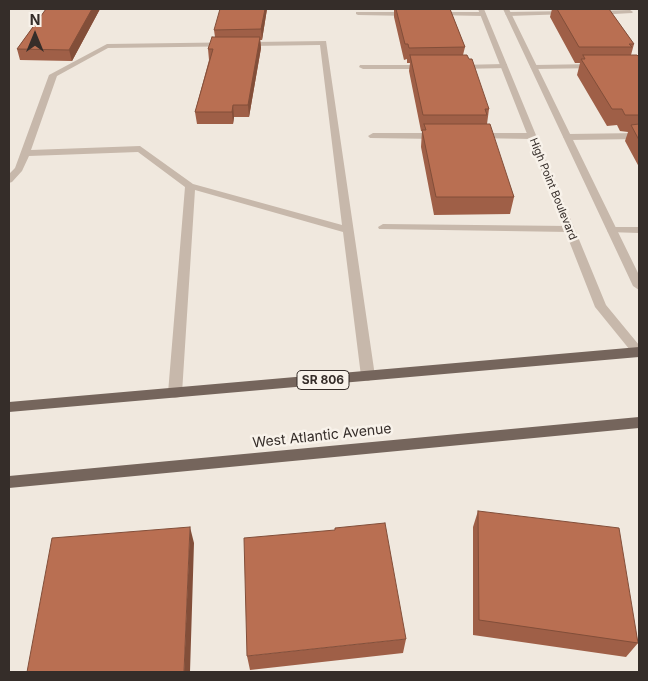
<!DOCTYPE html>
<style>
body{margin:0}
#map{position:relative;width:648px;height:681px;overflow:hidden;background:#f0e8de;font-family:Inter,sans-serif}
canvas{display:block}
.frame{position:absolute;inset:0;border:10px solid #352d29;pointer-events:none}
.north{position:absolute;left:10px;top:10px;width:50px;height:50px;-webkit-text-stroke:4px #f8f2ea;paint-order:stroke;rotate:0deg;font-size:14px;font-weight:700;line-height:20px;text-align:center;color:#352d29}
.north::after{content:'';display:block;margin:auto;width:18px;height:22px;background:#352d29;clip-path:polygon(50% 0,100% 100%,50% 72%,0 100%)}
</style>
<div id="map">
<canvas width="648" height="681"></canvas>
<div class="frame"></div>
<div class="north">N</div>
</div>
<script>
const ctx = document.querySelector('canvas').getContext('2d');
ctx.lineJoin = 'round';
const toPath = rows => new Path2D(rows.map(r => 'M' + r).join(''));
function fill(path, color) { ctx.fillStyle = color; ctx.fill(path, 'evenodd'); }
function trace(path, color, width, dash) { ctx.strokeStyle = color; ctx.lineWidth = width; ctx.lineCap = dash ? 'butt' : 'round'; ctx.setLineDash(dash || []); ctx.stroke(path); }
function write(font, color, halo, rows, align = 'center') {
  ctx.font = font + ' Inter,sans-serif'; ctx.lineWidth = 5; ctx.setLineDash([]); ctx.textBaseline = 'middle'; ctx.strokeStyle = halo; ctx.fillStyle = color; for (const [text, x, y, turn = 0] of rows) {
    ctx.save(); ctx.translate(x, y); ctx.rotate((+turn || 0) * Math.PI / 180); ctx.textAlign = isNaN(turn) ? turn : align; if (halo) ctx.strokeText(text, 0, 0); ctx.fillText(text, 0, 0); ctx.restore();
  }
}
fill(toPath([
 [630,10,633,12,632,13,596,15,593,13,596,11,630,10],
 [568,11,570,12,570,14,508,16,505,14,508,12,568,11],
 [356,12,410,12,413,14,410,16,358,15,356,14,356,12],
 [435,12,483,12,486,14,483,16,433,15,432,14,435,12],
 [326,41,375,376,373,379,368,381,363,379,361,376,343,232,195,190,182,393,180,397,175,398,170,397,168,393,185,187,138,152,29,156,22,171,12,182,9,183,9,174,15,168,49,75,107,44,326,41],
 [320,45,342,225,193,184,140,146,31,150,57,76,108,48,320,45],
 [504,64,507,64,507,68,459,69,455,67,459,65,504,64],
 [596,64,599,64,599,68,534,69,530,67,534,65,596,64],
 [360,65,427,65,431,67,427,69,363,69,359,67,360,65],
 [373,133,437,133,442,136,437,139,370,138,368,136,373,133],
 [477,133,532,133,537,136,532,139,474,138,472,136,477,133],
 [639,133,639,139,568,140,563,137,568,134,639,133],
 [383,224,569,226,574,229,569,232,379,229,378,227,383,224],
 [612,227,639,227,639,233,608,232,607,230,608,228,612,227]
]), '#c7b8ab');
fill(toPath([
 [478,9,484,9,606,305,639,345,639,356,634,355,595,307,478,9],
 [503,9,509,9,639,275,639,290,633,286,503,9]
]), '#c7b8ab');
fill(toPath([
 [639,347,639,357,9,412,9,402,639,347],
 [639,417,639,428,9,488,9,476,639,417]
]), '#75655c');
fill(toPath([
 [46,9,100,9,72,61,20,60,17,49],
 [267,9,262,40,260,40,261,48,249,117,234,117,233,124,197,124,195,112,209,60,208,49,215,37,214,30],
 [392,9,450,9,465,47,463,55,489,109,487,124,514,197,510,214,434,215,421,147,422,131,421,131,409,71,410,63,407,63,407,59,404,60,394,17,394,10,392,10],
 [546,9,609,9,634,44,631,55,639,57,639,167,625,141,628,132,620,131,617,125,607,126,577,75,580,63,575,63,550,17,552,9,546,10],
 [478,511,638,643,626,657,473,635,473,527],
 [406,639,403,653,250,670,247,656]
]), '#9f5f47');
fill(toPath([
 [92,9,100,9,72,61,69,50],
 [265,9,267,9,262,40,261,29],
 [260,37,261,48,249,117,248,105],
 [233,105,234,117,233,124,232,112],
 [190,527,194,543,190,672,184,672]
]), '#824e39');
const building = toPath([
 [46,9,92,9,69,50,17,49,46,9],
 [220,9,265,9,261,29,214,30,220,9],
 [396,9,450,9,465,47,409,48,408,44,405,44,396,9],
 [557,9,609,9,634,44,629,44,632,47,579,47,557,9],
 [212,37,260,37,248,105,233,105,232,112,195,112,213,49,208,49,212,37],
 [410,55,467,55,469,59,472,59,489,109,485,109,487,115,423,115,410,55],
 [583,55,637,55,639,57,639,115,625,115,622,109,612,109,581,59,585,59,583,55],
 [424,124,490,124,514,197,436,197,422,130,426,130,424,124],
 [639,124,639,140,631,125,639,124],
 [478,511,619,528,638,643,479,620,478,511],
 [385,523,406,639,247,656,244,538,335,530,335,528,385,523],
 [190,527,184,672,27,672,52,538,190,527]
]);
fill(building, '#b96f52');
trace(building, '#824e39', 1);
write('11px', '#352d29', '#f8f2ea', [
 ["High Point Boulevard",553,189,68]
]);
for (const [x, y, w] of [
 [323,380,52]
]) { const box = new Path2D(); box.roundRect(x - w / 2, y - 9.5, w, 19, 4); ctx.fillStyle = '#f8f2ea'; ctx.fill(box); trace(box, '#352d29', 1); }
write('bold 12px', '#352d29', null, [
 ["SR 806",323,380]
]);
write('14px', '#352d29', '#f8f2ea', [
 ["West Atlantic Avenue",322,436,-6]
]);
</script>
